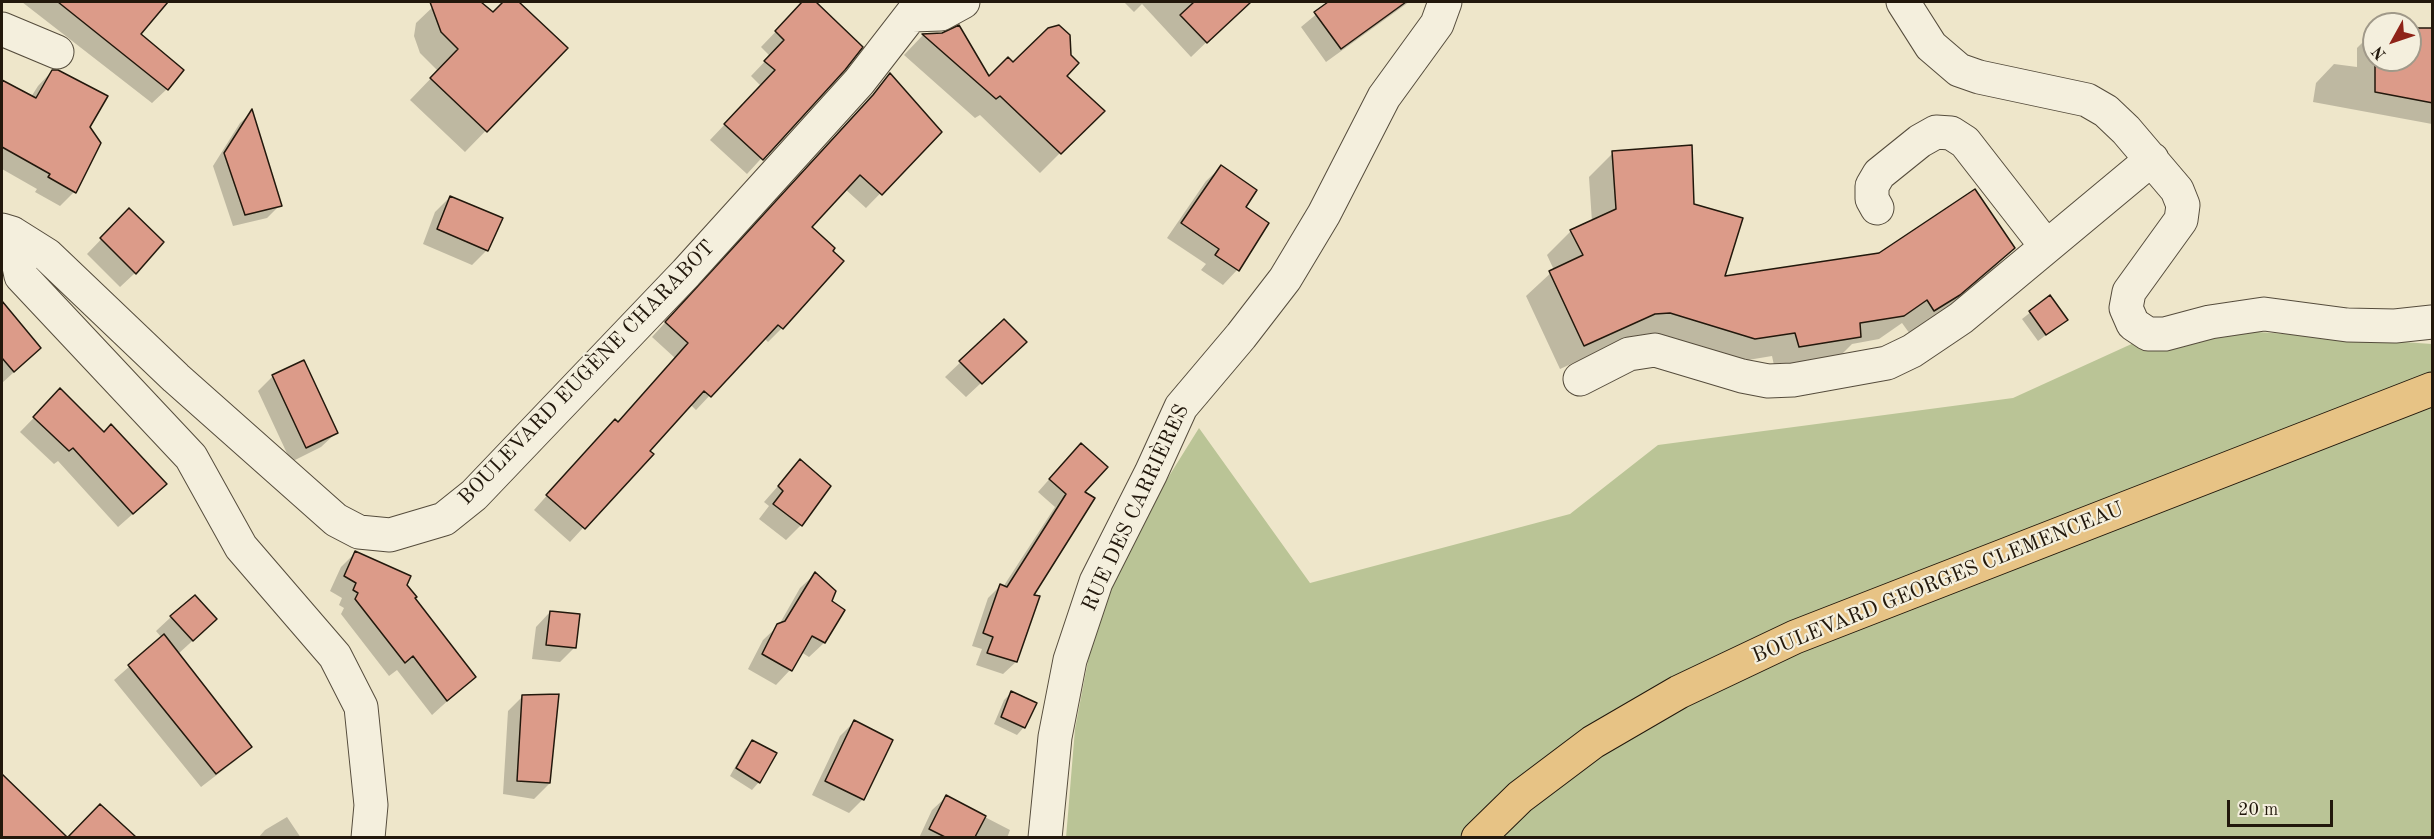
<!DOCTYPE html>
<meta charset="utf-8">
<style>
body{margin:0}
#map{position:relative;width:2434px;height:839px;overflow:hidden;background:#eee6ca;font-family:"Old Standard TT",serif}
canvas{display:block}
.frame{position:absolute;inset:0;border:3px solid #22180c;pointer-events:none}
.north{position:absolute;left:2362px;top:12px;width:60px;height:60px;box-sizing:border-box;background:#f4efdd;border:2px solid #a09989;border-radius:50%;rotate:230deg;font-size:16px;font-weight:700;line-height:24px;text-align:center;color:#22180c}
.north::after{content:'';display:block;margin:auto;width:21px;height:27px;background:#8f2418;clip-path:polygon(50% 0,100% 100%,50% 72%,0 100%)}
.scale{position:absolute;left:2227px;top:800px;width:106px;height:27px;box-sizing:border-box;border:3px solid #22180c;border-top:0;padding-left:8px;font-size:18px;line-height:21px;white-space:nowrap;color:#22180c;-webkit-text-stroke:4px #f4efdd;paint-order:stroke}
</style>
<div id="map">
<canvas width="2434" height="839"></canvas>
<div class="frame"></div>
<div class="north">N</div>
<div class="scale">20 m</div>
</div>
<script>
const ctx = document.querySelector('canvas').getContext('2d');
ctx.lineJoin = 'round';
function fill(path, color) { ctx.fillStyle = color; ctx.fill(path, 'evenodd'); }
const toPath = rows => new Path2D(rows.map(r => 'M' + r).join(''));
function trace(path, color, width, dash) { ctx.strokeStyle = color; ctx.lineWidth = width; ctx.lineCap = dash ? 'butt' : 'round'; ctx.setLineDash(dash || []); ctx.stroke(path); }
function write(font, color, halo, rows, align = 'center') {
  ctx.font = font + ' "Old Standard TT",serif'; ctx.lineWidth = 4.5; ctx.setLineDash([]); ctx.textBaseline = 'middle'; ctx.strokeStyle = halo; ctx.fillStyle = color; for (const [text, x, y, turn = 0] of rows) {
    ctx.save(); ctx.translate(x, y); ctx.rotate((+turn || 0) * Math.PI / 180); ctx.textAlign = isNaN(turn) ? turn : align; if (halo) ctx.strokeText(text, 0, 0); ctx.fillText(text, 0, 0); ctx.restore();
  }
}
fill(toPath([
 [2171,326,2432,344,2432,837,1066,838,1075,729,1103,582,1199,428,1310,583,1570,514,1658,445,2013,398]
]), '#bac496');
fill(toPath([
 [22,2,146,2,158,11,139,35,167,89,152,103],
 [438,2,473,2,493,14,505,2,517,2,566,48,465,152,410,100,438,71,420,53,414,36,416,23],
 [804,2,813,2,861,47,843,69,747,174,710,140,761,86,751,76,770,56,761,47],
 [1124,2,1230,2,1239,11,1191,57,1142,4,1134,12],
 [1331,2,1409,2,1326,62,1301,27],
 [2432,29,2432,124,2313,102,2316,83,2334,64,2357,67,2357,48,2374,31,2374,60,2410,60,2410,30],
 [943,34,989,79,1013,65,1064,76,1102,111,1040,173,980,115,975,118,904,55,923,35],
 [52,71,74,192,60,206,35,192,37,189,2,169,2,82,31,97,38,86],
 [890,75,940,132,866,208,845,189,810,227,830,251,782,328,768,342,764,338,696,410,690,404,648,451,651,454,570,542,534,510,601,435,617,423,675,358,652,337],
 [252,112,280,205,267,218,233,226,213,166,240,123],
 [1613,153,1693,205,1723,278,2014,248,1990,272,1934,318,1910,334,1902,323,1879,339,1852,344,1836,360,1775,370,1772,356,1730,363,1630,337,1560,369,1526,296,1554,270,1547,255,1570,232,1592,222,1589,177],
 [1221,167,1244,207,1267,224,1237,270,1223,285,1201,270,1206,264,1167,238,1206,181],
 [450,197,487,250,472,265,423,244,435,212],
 [115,225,135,273,120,287,87,254],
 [2050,297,2066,320,2038,341,2022,319],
 [3,305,24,363,2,383,2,307],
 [1004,321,1025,342,966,397,945,377],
 [273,376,336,433,321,447,291,462,258,391],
 [60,391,103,434,151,498,118,527,58,461,54,464,20,432],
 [1068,458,1083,492,1031,596,1016,662,1003,674,976,665,982,649,972,646,988,598,1000,586,1003,587,1055,507,1038,492],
 [800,461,829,487,801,525,786,540,759,519,769,506,764,502],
 [355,553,413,599,474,677,432,715,397,670,389,676,341,614,344,608,339,605,342,598,330,591,341,567],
 [815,574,830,601,843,610,824,643,809,657,801,652,790,670,776,685,748,669,763,640,779,625,800,588],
 [550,612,575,647,560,662,532,659,536,627],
 [171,617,200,634,178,654,250,746,235,761,201,787,114,680,162,638,156,631],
 [1011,693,1024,727,1017,735,994,724,1004,700],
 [523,696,558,696,549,784,534,799,503,794,508,711],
 [854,722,863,799,849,813,812,795,840,736],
 [752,742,775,754,759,782,752,790,730,776,745,749],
 [2,778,41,815,20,838,2,838],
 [946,797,1010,830,1007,838,919,838,932,810],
 [287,817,301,838,258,838,265,830],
 [85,820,124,828,115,838,69,838]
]), '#0003');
const building = toPath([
 [58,2,168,2,141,34,184,70,168,90,58,2],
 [430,2,481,2,493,12,503,2,519,2,568,48,487,132,430,78,458,49,441,32,430,2],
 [802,2,816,2,863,47,845,70,763,160,724,124,775,70,764,61,784,40,775,31,802,2],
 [1194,2,1251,2,1207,43,1180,15,1194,2],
 [1328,2,1406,2,1341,49,1314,12,1328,2],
 [959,25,989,76,1008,57,1013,62,1048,28,1059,25,1070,35,1071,55,1079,63,1067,76,1105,111,1061,154,1000,96,996,99,922,34,942,33,959,25],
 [2410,28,2433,28,2433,103,2375,92,2375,60,2410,60,2410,28],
 [52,70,58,70,108,96,90,127,101,143,76,193,48,177,50,174,2,147,2,80,36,98,52,70],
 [890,73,942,132,882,195,860,175,812,227,835,248,833,251,844,261,783,329,778,325,711,397,704,391,650,451,654,454,585,529,546,495,615,419,618,422,688,343,665,322,873,95,890,73],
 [252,109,282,206,245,215,224,153,252,109],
 [1692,145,1694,204,1743,218,1725,276,1879,253,1975,189,2015,248,1960,295,1934,311,1927,300,1904,316,1860,323,1861,337,1799,347,1795,333,1755,339,1670,313,1655,314,1584,346,1549,271,1583,255,1570,230,1616,209,1612,151,1692,145],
 [1221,165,1257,190,1246,207,1269,223,1239,271,1215,255,1219,249,1181,223,1221,165],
 [450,196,503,218,488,251,437,229,450,196],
 [129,208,164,242,136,274,100,238,129,208],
 [2050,295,2068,320,2046,335,2029,311,2050,295],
 [2,301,41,348,14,372,2,358,2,301],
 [1004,319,1027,342,982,384,959,361,1004,319],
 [304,360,338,433,306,448,272,375,304,360],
 [60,388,104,432,111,424,167,484,133,514,73,448,69,451,33,417,60,388],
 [1081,443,1108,467,1085,492,1095,498,1034,595,1040,596,1017,662,987,653,993,637,983,633,1000,584,1007,587,1066,494,1049,479,1081,443],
 [800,459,831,486,802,526,773,504,783,491,778,486,800,459],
 [355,551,411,576,407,585,417,597,415,598,476,677,447,701,413,656,405,663,355,599,358,593,353,590,356,583,344,576,355,551],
 [815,572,836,591,832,601,845,610,825,643,812,636,792,671,762,654,777,624,785,621,815,572],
 [195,595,217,619,193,641,170,616,195,595],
 [550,611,580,614,576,648,546,645,550,611],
 [164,634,252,747,216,774,128,665,164,634],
 [1011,691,1037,703,1025,728,1001,717,1011,691],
 [559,694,550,783,517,781,522,695,559,694],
 [854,720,893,740,864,800,825,781,854,720],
 [752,740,777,753,760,783,736,768,752,740],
 [2,774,67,837,2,837,2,774],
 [946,795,986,816,975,837,945,837,929,829,946,795],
 [100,804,136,837,68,837,100,804]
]);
fill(building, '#dc9b89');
trace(building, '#22180c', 1.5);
const minor = toPath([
 [1903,2,1931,46,1959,70,1979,77,2087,100,2106,111,2126,130,2177,190,2183,205,2181,220,2129,292,2126,308,2133,324,2148,334,2165,334,2210,322,2264,314,2347,325,2395,326,2432,322],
 [912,15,941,14,963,2],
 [2,29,57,52],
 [1877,208,1872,199,1872,186,1879,174,1920,141,1936,132,1951,133,1965,142,2046,246],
 [2,230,12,233,47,255,176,378,336,520,359,532,390,535,444,519,474,495,686,273,859,82,921,2],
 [12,233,21,276,191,457,241,547,335,656,361,707,371,805,368,838],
 [1580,379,1629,354,1655,350,1742,376,1768,381,1793,380,1887,363,1912,351,1961,318,2152,159],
 [1045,838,1055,737,1070,660,1096,582,1151,473,1181,407,1241,336,1285,279,1324,214,1384,97,1437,24,1445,2]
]);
const major = toPath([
 [1478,838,1520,797,1593,742,1679,692,1795,637,2432,389]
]);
trace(minor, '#554c3c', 35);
trace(major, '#22180c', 35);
trace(minor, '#f4efdd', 33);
trace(major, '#e7c385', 33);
write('21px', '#22180c', '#f4efdd', [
 ["BOULEVARD EUGÈNE CHARABOT",587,373,-46],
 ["RUE DES CARRIÈRES",1136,508,-65],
 ["BOULEVARD GEORGES CLEMENCEAU",1938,583,-22]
]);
</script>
